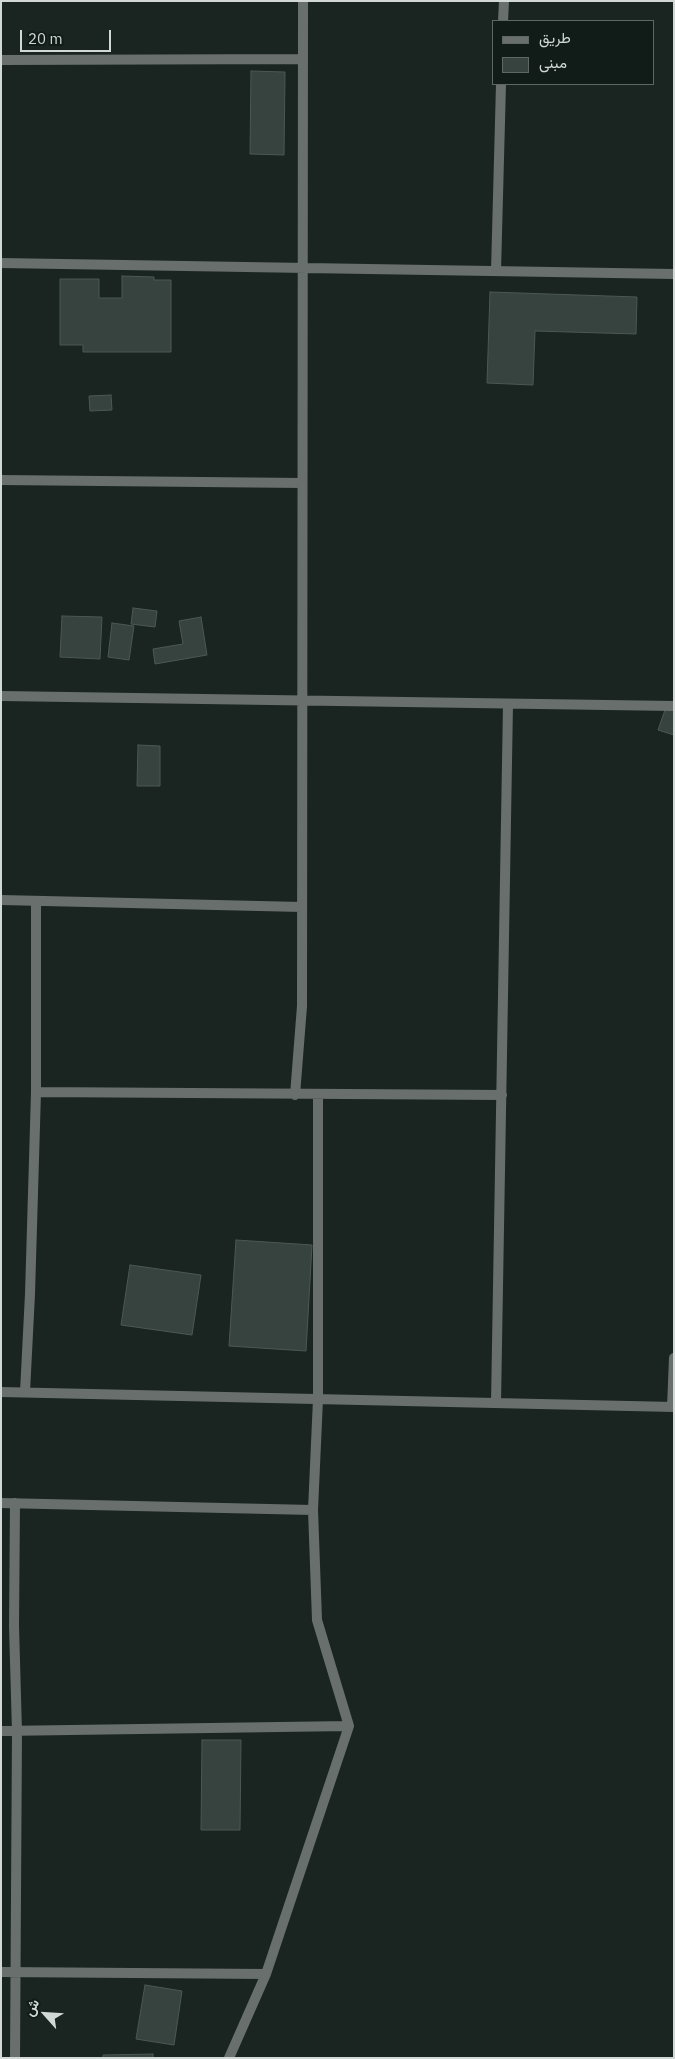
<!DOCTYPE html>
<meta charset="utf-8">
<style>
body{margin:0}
#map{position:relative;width:675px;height:2059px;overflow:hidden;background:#1a2521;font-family:"IBM Plex Sans",Vazirmatn,sans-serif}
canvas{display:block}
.frame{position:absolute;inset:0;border:2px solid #d1d8d5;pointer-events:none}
.legend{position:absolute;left:492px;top:20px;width:162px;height:65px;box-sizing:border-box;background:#111c18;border:1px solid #5e6764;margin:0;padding:6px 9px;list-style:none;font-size:15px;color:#d1d8d5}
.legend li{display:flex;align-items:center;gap:10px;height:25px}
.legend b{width:25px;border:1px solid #5e6764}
.north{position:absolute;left:20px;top:1989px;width:50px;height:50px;-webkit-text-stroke:4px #111c18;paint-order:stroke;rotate:296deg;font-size:14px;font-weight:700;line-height:20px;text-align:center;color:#d1d8d5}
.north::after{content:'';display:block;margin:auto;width:18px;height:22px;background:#d1d8d5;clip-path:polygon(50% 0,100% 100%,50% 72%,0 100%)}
.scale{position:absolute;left:20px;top:30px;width:91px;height:22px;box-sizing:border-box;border:2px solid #d1d8d5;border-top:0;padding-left:6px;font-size:15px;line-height:18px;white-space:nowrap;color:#d1d8d5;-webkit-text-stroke:4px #111c18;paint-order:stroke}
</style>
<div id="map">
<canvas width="675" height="2059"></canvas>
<div class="frame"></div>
<ul class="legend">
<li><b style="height:6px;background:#696f6d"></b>طريق</li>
<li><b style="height:14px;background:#37433f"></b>مبنى</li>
</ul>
<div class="north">ش</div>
<div class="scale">20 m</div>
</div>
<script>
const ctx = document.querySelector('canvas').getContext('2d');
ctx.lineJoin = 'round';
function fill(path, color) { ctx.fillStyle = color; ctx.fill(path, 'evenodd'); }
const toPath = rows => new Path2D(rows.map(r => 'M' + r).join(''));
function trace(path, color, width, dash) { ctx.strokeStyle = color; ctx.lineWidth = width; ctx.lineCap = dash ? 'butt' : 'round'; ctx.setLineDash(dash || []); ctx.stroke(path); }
const building = toPath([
 [251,71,285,72,284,155,250,154,251,71],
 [122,276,154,277,154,280,171,280,171,352,83,352,83,345,60,345,60,279,99,279,99,298,122,298,122,276],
 [490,292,637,297,636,334,535,331,533,385,487,383,490,292],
 [111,395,112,410,90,411,89,396,111,395],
 [133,608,157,611,155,627,131,624,133,608],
 [62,616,102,617,100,659,60,657,62,616],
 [201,617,207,655,155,664,153,649,183,644,179,621,201,617],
 [112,623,134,626,129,660,108,657,112,623],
 [666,707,674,709,674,735,658,730,666,707],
 [138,745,160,746,160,786,137,786,138,745],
 [236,1240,312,1245,306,1351,229,1346,236,1240],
 [130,1265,201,1275,192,1335,121,1325,130,1265],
 [202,1740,241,1740,240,1830,201,1830,202,1740],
 [145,1985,182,1991,174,2045,136,2039,145,1985],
 [153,2054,153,2058,103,2058,103,2055,153,2054]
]);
fill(building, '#37433f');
trace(building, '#4c5854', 1);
trace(toPath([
 [503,21,504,1],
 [1,60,303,59],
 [1,263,674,274],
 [496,271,501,84],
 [1,480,302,483],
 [1,696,674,706],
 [1,900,302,907],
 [36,901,36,1092,502,1095],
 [295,1095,302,1006,303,1],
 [1,1392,674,1407],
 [25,1392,30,1294,36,1092],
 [496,1403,508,704],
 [672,1407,674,1358],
 [1,1503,313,1510],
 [15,1503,14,1626,17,1732,15,2058],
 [1,1731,349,1726],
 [1,1972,266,1974],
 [229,2058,266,1974,349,1726,317,1620,313,1510,318,1399,318,1095]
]), '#696f6d', 10);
</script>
